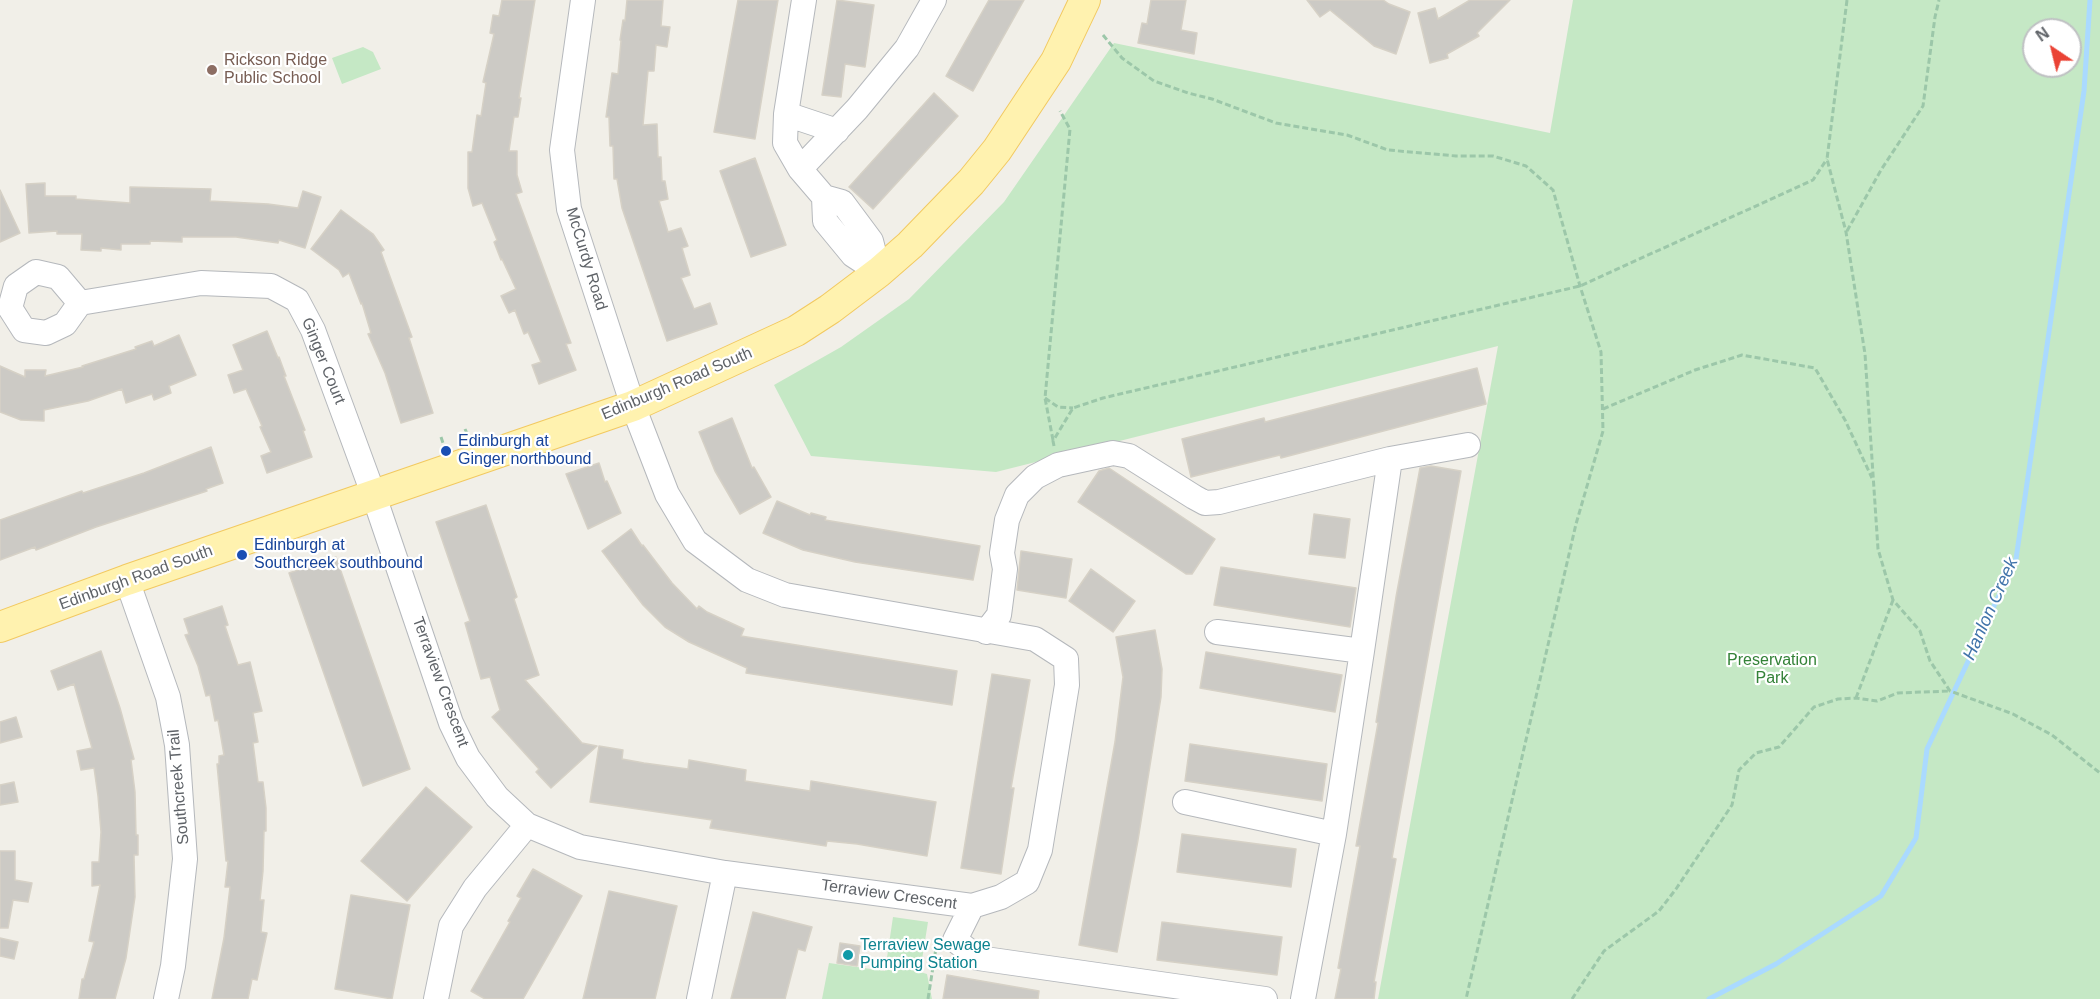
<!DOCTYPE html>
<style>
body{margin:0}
#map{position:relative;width:2100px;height:999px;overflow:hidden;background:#f1efe8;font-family:Helvetica,sans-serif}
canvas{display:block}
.north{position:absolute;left:2022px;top:18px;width:60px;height:60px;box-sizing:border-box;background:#fff;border:2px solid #bfc1c3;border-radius:50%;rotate:325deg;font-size:16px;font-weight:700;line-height:24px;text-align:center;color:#5f6368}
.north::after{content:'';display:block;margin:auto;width:21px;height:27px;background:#ea4335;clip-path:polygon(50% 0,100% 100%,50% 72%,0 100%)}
</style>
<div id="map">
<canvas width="2100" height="999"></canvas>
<div class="north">N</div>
</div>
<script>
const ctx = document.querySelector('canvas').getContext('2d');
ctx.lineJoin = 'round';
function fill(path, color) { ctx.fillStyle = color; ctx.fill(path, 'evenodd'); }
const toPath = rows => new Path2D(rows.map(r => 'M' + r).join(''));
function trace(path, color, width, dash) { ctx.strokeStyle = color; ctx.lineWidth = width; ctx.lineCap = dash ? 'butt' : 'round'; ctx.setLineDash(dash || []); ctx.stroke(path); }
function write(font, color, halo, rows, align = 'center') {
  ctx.font = font + ' Helvetica,sans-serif'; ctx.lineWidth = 4.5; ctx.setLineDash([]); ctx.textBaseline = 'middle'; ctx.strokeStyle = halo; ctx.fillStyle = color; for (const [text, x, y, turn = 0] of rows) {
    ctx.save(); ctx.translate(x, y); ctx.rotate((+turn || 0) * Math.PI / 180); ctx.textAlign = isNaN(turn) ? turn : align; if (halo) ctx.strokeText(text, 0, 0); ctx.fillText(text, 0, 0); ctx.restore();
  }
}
fill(toPath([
 [1573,0,2100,0,2100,999,1378,999,1498,346,996,472,811,456,774,385,841,347,909,299,1004,202,1114,43,1550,133],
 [2034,30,2070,30,2070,66,2034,66],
 [363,47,373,52,381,69,342,84,332,58],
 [893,917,928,922,920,972,927,974,932,999,822,999,829,963,885,971]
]), '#c5e8c5');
trace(toPath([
 [1709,999,1776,964,1881,896,1916,838,1927,749,2016,559,2084,91,2090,0]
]), '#aadaff', 5);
const building = toPath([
 [502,0,535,0,519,98,521,98,518,117,514,117,509,151,517,151,517,175,522,192,516,194,571,343,566,344,576,370,539,384,532,365,541,362,528,332,524,334,515,310,509,313,501,296,516,289,502,259,501,260,494,242,497,240,482,203,473,206,468,188,468,152,472,152,477,115,481,116,486,83,483,82,494,34,490,33,493,15,499,16,502,0],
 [627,0,663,0,661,26,670,27,667,47,656,45,654,71,648,71,643,125,657,124,658,157,661,157,662,181,665,181,668,199,659,201,668,232,681,228,688,246,682,248,690,275,681,278,694,309,710,303,717,324,667,341,622,208,617,179,614,179,613,146,610,146,609,117,606,117,612,73,618,74,621,41,620,40,623,20,625,21,627,0],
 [738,0,778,0,755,139,714,132,738,0],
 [837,0,874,5,865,67,845,64,841,97,822,95,837,0],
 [989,0,1024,0,973,91,946,76,989,0],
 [1151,0,1186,0,1181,30,1197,33,1194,54,1138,43,1142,23,1147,24,1151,0],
 [1307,0,1383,0,1389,4,1410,12,1396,54,1374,46,1330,10,1320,17,1307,0],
 [1470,0,1510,0,1477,33,1479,36,1447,54,1448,58,1430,63,1418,13,1435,8,1438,19,1470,0],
 [934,93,958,116,873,209,849,187,934,93],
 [755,158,786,245,751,257,720,171,755,158],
 [45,183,45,196,76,196,76,199,130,203,130,187,211,189,210,201,268,204,298,208,303,191,321,197,305,248,279,240,278,243,236,237,182,237,182,242,150,241,150,244,121,244,121,250,101,248,101,251,81,250,82,234,57,234,57,231,29,233,26,184,45,183],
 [0,190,20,233,0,242,0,190],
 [341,210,373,234,384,250,381,252,412,337,409,338,433,413,401,423,385,373,368,334,371,333,362,303,361,304,349,273,343,277,339,270,311,249,341,210],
 [267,331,278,358,279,357,286,376,284,376,305,430,303,431,312,457,267,473,261,456,271,452,260,427,262,426,246,389,234,393,228,375,243,370,233,345,267,331],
 [179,335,196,375,169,386,171,393,154,400,152,394,126,403,122,389,88,401,44,410,44,421,21,420,0,412,0,366,25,377,25,370,46,370,45,376,83,367,82,366,136,349,135,347,152,341,154,346,179,335],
 [1477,368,1486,404,1281,458,1280,455,1191,477,1182,439,1264,418,1265,422,1477,368],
 [732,418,752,468,754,467,771,497,740,514,715,471,699,432,732,418],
 [211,447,223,483,206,489,207,491,96,527,36,550,35,547,0,560,0,520,82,491,83,493,144,473,211,447],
 [599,463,605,482,607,481,621,513,588,529,566,474,599,463],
 [1431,466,1461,471,1392,858,1396,859,1374,982,1376,982,1374,999,1335,999,1341,969,1338,968,1360,846,1356,846,1378,723,1376,722,1396,597,1420,468,1431,466],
 [1109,468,1215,539,1192,574,1186,574,1078,502,1099,471,1109,468],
 [777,501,810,515,811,513,826,517,825,520,980,546,973,580,855,562,803,550,763,533,777,501],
 [486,505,517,597,514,599,539,675,525,680,582,743,597,746,551,788,536,772,539,769,492,717,500,710,490,677,481,679,465,623,470,621,436,522,486,505],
 [1314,514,1350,519,1345,558,1309,554,1314,514],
 [631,529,642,546,643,545,672,583,697,609,699,606,707,612,744,629,741,636,957,671,952,705,746,673,747,668,689,642,665,627,643,605,602,551,631,529],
 [1021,551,1072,559,1066,598,1017,590,1021,551],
 [336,557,410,769,363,786,289,573,336,557],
 [1221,567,1356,588,1350,627,1214,605,1221,567],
 [1091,569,1135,601,1113,632,1069,601,1091,569],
 [222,606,228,625,225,626,238,665,250,662,262,711,253,713,258,742,253,743,258,782,263,782,266,808,266,831,264,831,263,871,260,900,264,900,261,932,267,933,257,980,252,979,248,999,212,999,224,938,230,887,225,887,228,861,226,861,217,764,219,764,219,756,224,755,218,720,215,721,210,695,206,696,198,666,185,635,189,634,184,619,222,606],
 [1155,630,1162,669,1161,697,1138,840,1117,952,1079,945,1115,742,1123,677,1116,637,1155,630],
 [101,651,120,708,134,759,131,760,135,792,136,835,138,835,138,855,134,855,135,897,126,958,115,999,79,999,82,979,84,979,94,942,89,941,100,885,92,886,92,862,99,862,101,832,98,796,94,768,81,770,77,751,92,748,74,684,58,690,51,671,101,651],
 [1206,652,1342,675,1335,712,1200,688,1206,652],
 [992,674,1030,680,1011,788,1014,788,1001,874,961,868,992,674],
 [16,717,22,737,0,743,0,722,16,717],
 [1190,744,1327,764,1322,801,1185,781,1190,744],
 [599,746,623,750,622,759,644,763,688,769,689,760,746,770,745,781,810,791,811,781,936,802,927,856,857,844,827,841,826,846,736,832,710,828,712,820,590,802,599,746],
 [14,782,18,802,0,805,0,785,14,782],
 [426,787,472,827,407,901,361,861,426,787],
 [1182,834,1296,849,1291,887,1177,872,1182,834],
 [0,851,15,851,15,880,32,883,28,902,13,900,8,928,0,928,0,851],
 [533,869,582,896,523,999,485,999,471,991,510,922,508,921,521,898,517,896,533,869],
 [609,891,677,906,655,999,583,999,609,891],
 [351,895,410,905,392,999,335,989,351,895],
 [753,912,812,927,805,951,798,949,785,999,731,999,753,912],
 [1162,922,1282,937,1277,975,1157,960,1162,922],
 [0,938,18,942,14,959,0,956,0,938],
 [840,943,860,946,857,966,837,963,840,943],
 [947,975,1039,991,1038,999,943,999,947,975]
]);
fill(building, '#cccac5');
trace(building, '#d6d1c6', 1.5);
const minor = toPath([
 [804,0,786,114,785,143,800,169,824,197,842,202,871,241,879,272],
 [786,114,837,131],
 [800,169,857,109,907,48,934,0],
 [824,197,825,221,853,255,879,272],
 [80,303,65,324,46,333,24,330,10,308,16,286,36,272,58,277,80,303,201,283,271,286,297,300,313,330,374,496,451,723,468,758,497,797,527,825,580,847,725,873,972,906,1001,897,1027,882,1040,850,1067,685,1066,659,1035,639,785,595,747,580,695,541,667,494,633,406,569,209,562,150,583,0],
 [127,580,168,697,177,745,185,859,173,966,166,999],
 [986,632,999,615,1005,569,1002,553,1007,520,1017,495,1035,477,1058,465,1113,453,1129,456,1194,497,1205,503,1219,502,1390,459,1468,445],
 [1217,632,1362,651],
 [1185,802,1334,834],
 [972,906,955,940,978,958,1265,999],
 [436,999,451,926,475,888,527,825],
 [699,999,725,873],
 [1303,999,1334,834,1362,651,1390,459]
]);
const major = toPath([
 [0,627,127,580,633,406,796,331,830,309,879,272,910,245,971,182,997,150,1056,61,1085,0]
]);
trace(minor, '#b5b8bc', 26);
trace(major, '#f2c960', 32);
trace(toPath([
 [1847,0,1827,159,1846,232,1865,354,1878,549,1893,600,1920,631,1930,661,1950,691,2013,714,2052,735,2100,773],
 [1103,35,1122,58,1154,81,1188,93,1212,99,1276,123,1347,135,1388,150,1456,156,1493,156,1526,166,1553,190,1580,286,1601,352,1603,431,1576,524,1466,999],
 [1847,231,1881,170,1923,106,1935,17,1939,0],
 [1045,398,1058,407,1073,408],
 [1603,409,1695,370,1742,355,1815,368,1845,420,1872,478],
 [465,429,469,438],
 [441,437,444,446],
 [1053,440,1045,398,1070,129,1060,111],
 [1054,446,1053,441,1073,408,1103,398,1580,286,1813,180,1827,159],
 [1856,698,1893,600],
 [928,999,936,948],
 [1572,999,1604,951,1659,911,1676,889,1732,805,1739,770,1756,753,1779,747,1814,707,1838,699,1856,698,1877,701,1898,693,1950,691]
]), '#9cc7a9', 3, [6, 3]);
trace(minor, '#fff', 24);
trace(major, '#fff2af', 30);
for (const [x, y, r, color] of [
 [212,70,6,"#8d6e63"],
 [446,451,6,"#1a4fb4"],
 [242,555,6,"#1a4fb4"],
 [848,955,6,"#0f9aa8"]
]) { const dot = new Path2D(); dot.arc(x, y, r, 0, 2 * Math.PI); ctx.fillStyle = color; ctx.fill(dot); trace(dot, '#fff', 2); }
write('16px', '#785e54', '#fff', [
 ["Rickson Ridge",224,61],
 ["Public School",224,79]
], 'left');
write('16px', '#5f6368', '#fff', [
 ["McCurdy Road",586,259,73],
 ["Ginger Court",323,361,68],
 ["Edinburgh Road South",677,384,-23],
 ["Edinburgh Road South",136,578,-20],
 ["Terraview Crescent",440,682,70],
 ["Southcreek Trail",179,787,-95],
 ["Terraview Crescent",889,895,8]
]);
write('16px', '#164399', '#fff', [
 ["Edinburgh at",458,442],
 ["Ginger northbound",458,460],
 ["Edinburgh at",254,546],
 ["Southcreek southbound",254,564]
], 'left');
write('16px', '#348238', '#fff', [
 ["Preservation",1772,661],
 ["Park",1772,679]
]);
write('16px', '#0d838f', '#fff', [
 ["Terraview Sewage",860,946],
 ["Pumping Station",860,964]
], 'left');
write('italic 18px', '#4174aa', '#fff', [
 ["Hanlon Creek",1991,609,-66]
]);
</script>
